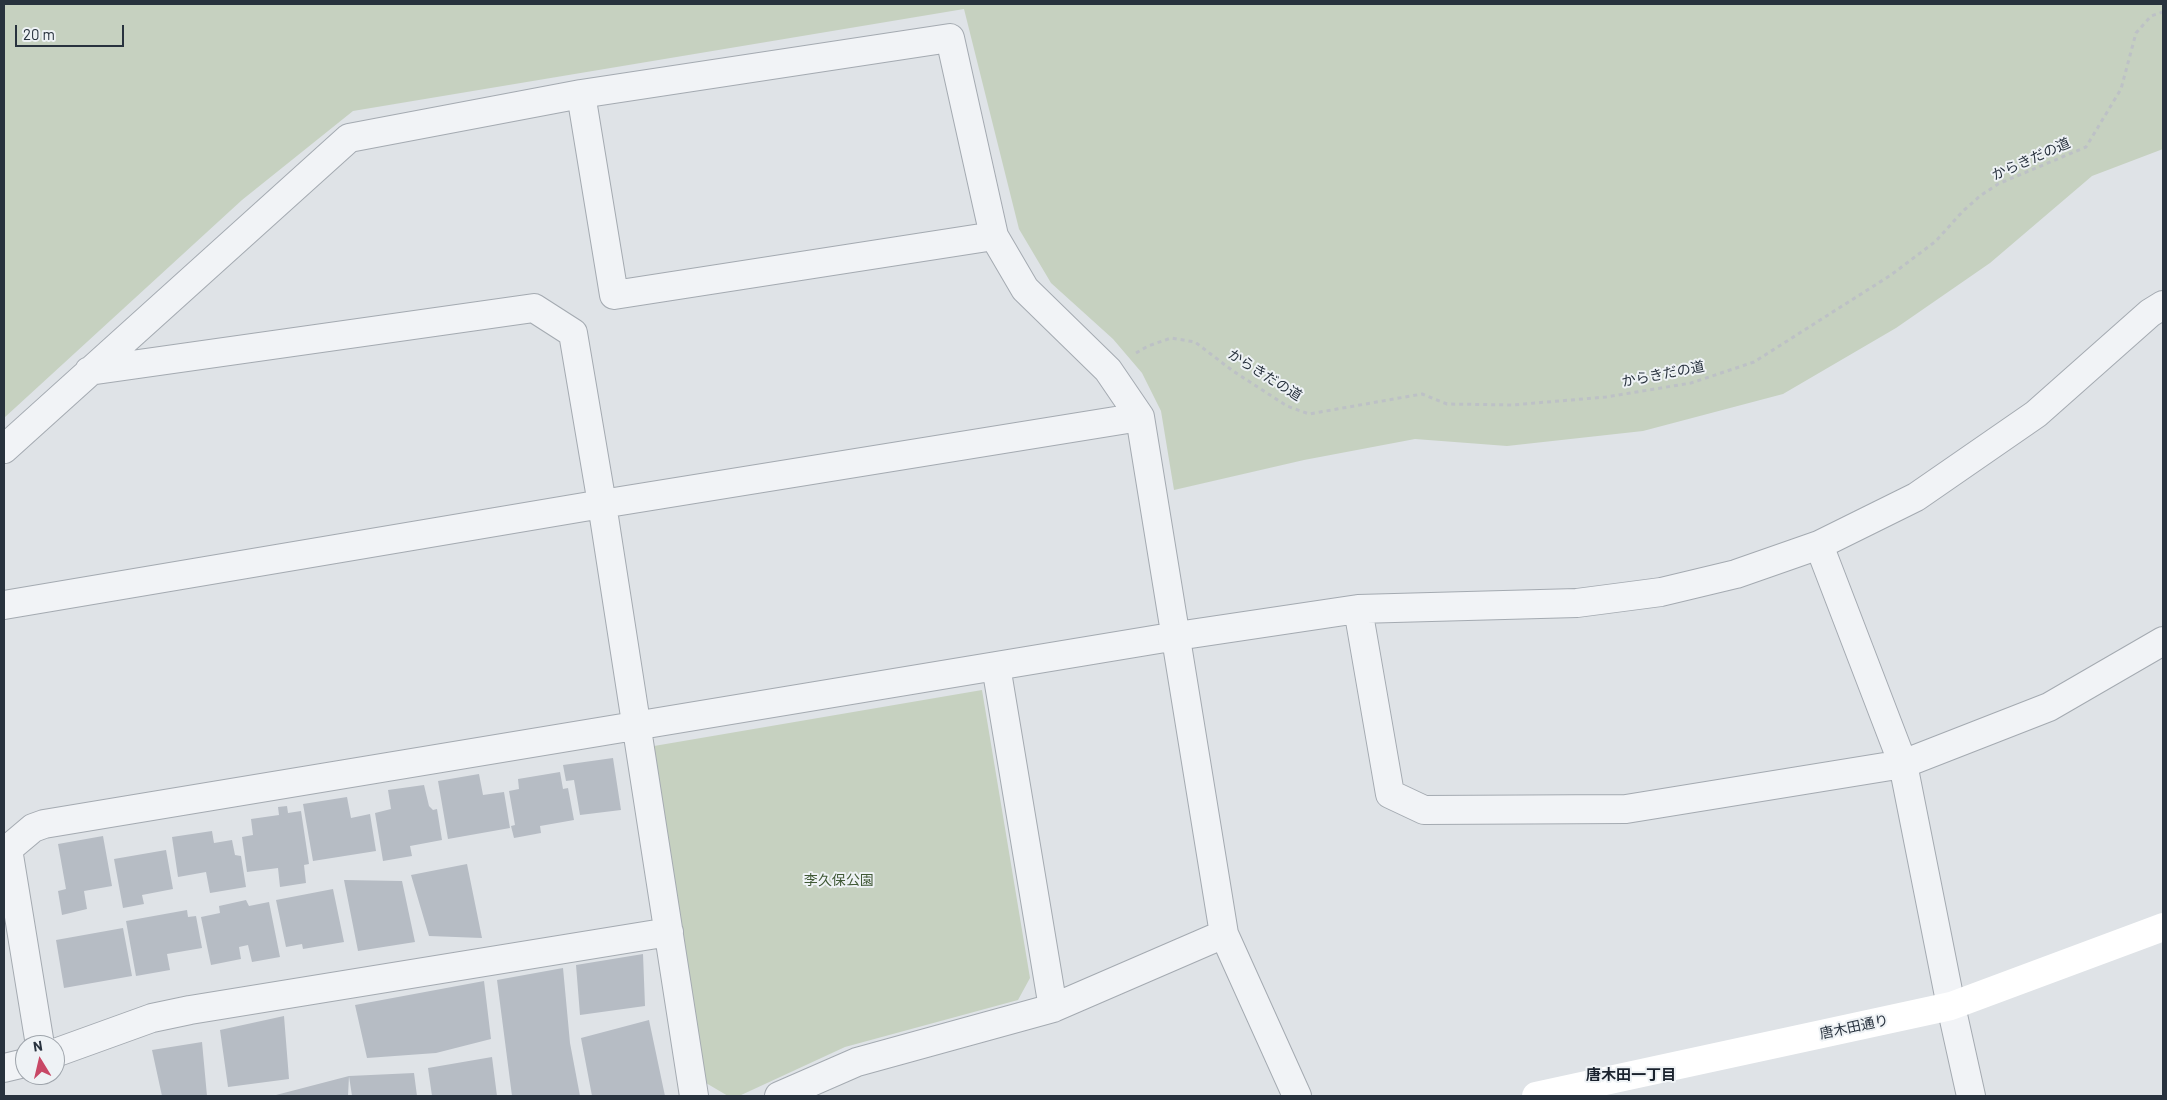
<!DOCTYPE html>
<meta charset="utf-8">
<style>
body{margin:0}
#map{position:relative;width:2167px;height:1100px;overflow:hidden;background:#dfe3e7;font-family:Barlow,sans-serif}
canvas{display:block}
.frame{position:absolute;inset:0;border:5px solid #28323e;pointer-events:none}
.north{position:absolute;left:15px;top:1035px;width:50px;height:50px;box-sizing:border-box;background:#eef2f5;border:1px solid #9fa5ac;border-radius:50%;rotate:351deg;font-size:14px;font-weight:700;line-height:20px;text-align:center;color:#28323e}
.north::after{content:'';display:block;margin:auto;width:18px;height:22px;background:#c84866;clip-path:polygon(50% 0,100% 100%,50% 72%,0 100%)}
.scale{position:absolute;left:15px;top:25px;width:109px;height:22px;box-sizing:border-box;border:2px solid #28323e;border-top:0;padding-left:6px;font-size:15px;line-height:18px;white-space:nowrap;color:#28323e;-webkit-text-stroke:4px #eef2f5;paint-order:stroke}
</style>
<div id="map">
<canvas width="2167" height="1100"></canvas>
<div class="frame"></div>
<div class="north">N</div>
<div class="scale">20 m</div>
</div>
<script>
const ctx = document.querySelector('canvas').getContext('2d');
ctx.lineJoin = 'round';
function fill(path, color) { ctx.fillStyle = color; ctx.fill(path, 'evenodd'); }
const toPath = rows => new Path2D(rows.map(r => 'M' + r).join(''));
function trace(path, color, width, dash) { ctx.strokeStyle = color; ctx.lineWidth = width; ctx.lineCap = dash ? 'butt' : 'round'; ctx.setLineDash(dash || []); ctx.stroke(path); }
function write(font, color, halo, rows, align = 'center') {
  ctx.font = font + ' Barlow,"Noto Sans JP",sans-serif'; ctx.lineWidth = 4; ctx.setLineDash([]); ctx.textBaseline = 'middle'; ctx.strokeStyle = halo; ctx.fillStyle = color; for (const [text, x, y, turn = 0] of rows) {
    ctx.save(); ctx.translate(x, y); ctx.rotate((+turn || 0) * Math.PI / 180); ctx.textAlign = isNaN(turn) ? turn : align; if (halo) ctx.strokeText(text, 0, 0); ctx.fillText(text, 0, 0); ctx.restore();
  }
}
fill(toPath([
 [4,4,2163,4,2163,149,2092,176,1990,263,1896,328,1783,394,1643,431,1507,446,1415,439,1304,460,1174,490,1161,411,1142,373,1113,339,1051,283,1019,229,964,9,353,111,242,200,4,418],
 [982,690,1030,978,1018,1000,845,1047,739,1096,728,1096,706,1083,654,746]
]), '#c6d1c0');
fill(toPath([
 [613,758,621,810,580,815,574,780,566,781,563,765],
 [560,772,563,789,568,788,574,820,540,826,541,833,514,838,511,826,515,825,509,791,519,789,518,779],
 [479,774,483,795,504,792,510,828,448,839,438,781],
 [424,785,429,806,433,810,437,809,442,840,410,846,412,856,383,861,375,813,391,809,388,790],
 [347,797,351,818,370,814,376,851,313,861,303,804],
 [287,806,288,813,301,811,309,864,304,865,306,883,280,887,278,868,247,872,242,837,253,835,251,819,279,815,278,807],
 [212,831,214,843,232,840,235,855,241,856,246,887,210,893,206,872,178,877,172,837],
 [103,836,112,886,84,891,87,909,62,915,58,891,66,889,58,844],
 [166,850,173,889,142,895,144,904,123,908,114,859],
 [467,864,482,938,429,936,411,875],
 [344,880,402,881,415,942,358,951],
 [333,889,344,942,303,949,302,944,286,947,276,900],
 [246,900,249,906,269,902,280,957,252,962,248,945,239,947,241,959,211,965,201,917,220,913,219,906],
 [187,910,188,917,196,916,202,948,167,954,170,970,136,976,126,921],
 [123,928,132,976,64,988,56,940],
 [643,954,645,1006,580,1015,576,965],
 [563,968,570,1043,580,1096,512,1096,497,980],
 [484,981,491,1039,436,1053,367,1058,355,1005],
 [284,1016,289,1079,228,1087,220,1030],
 [649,1020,665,1096,592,1096,581,1038],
 [202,1042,207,1096,162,1096,152,1050],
 [492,1057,497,1096,432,1096,428,1068],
 [414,1073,417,1096,352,1096,349,1076],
 [349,1076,348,1096,276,1096,276,1095]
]), '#b6bcc4');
const street = toPath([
 [581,94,614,295,994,236],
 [89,371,534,308,573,333,602,504,694,1096],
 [4,449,349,138,581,94,950,38,994,236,1025,289,1108,370,1140,417,1224,934,1297,1096],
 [1819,545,1903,764,1951,1006,1971,1096],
 [4,605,602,504,1140,417],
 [1358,609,1390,794,1424,810,1626,809,1903,764,2049,707,2163,641],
 [996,666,1053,1008],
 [4,849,8,849,33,828,44,824,1177,636,1358,609,1577,603,1661,592,1736,574,1819,545,1916,497,2036,414,2150,313,2163,305],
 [8,849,40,1045],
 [55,1053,152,1018,190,1010,669,932],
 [4,1068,25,1063],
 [779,1096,857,1062,1053,1008,1224,934]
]);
trace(street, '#a4aab1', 30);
trace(toPath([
 [1136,353,1148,346,1171,338,1195,342,1233,371,1287,406,1309,414,1422,394,1447,404,1512,405,1606,397,1691,383,1754,362,1891,275,1936,241,1962,212,1980,196,1998,184,2086,147,2121,89,2136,33,2151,16,2163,12]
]), '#bdc1c6', 3, [4, 4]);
trace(street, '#f1f3f6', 28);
trace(toPath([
 [1536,1096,1951,1006,2163,927]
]), '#fff', 28);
write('14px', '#28323e', '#eef2f5', [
 ["からきだの道",2031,159,-24],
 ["からきだの道",1663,374,-11],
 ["からきだの道",1265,375,32],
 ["唐木田通り",1854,1027,-12]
]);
write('14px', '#405936', '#eef2f5', [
 ["李久保公園",839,880]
]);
write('bold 15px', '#1b232e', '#eef2f5', [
 ["唐木田一丁目",1631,1075]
]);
</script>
